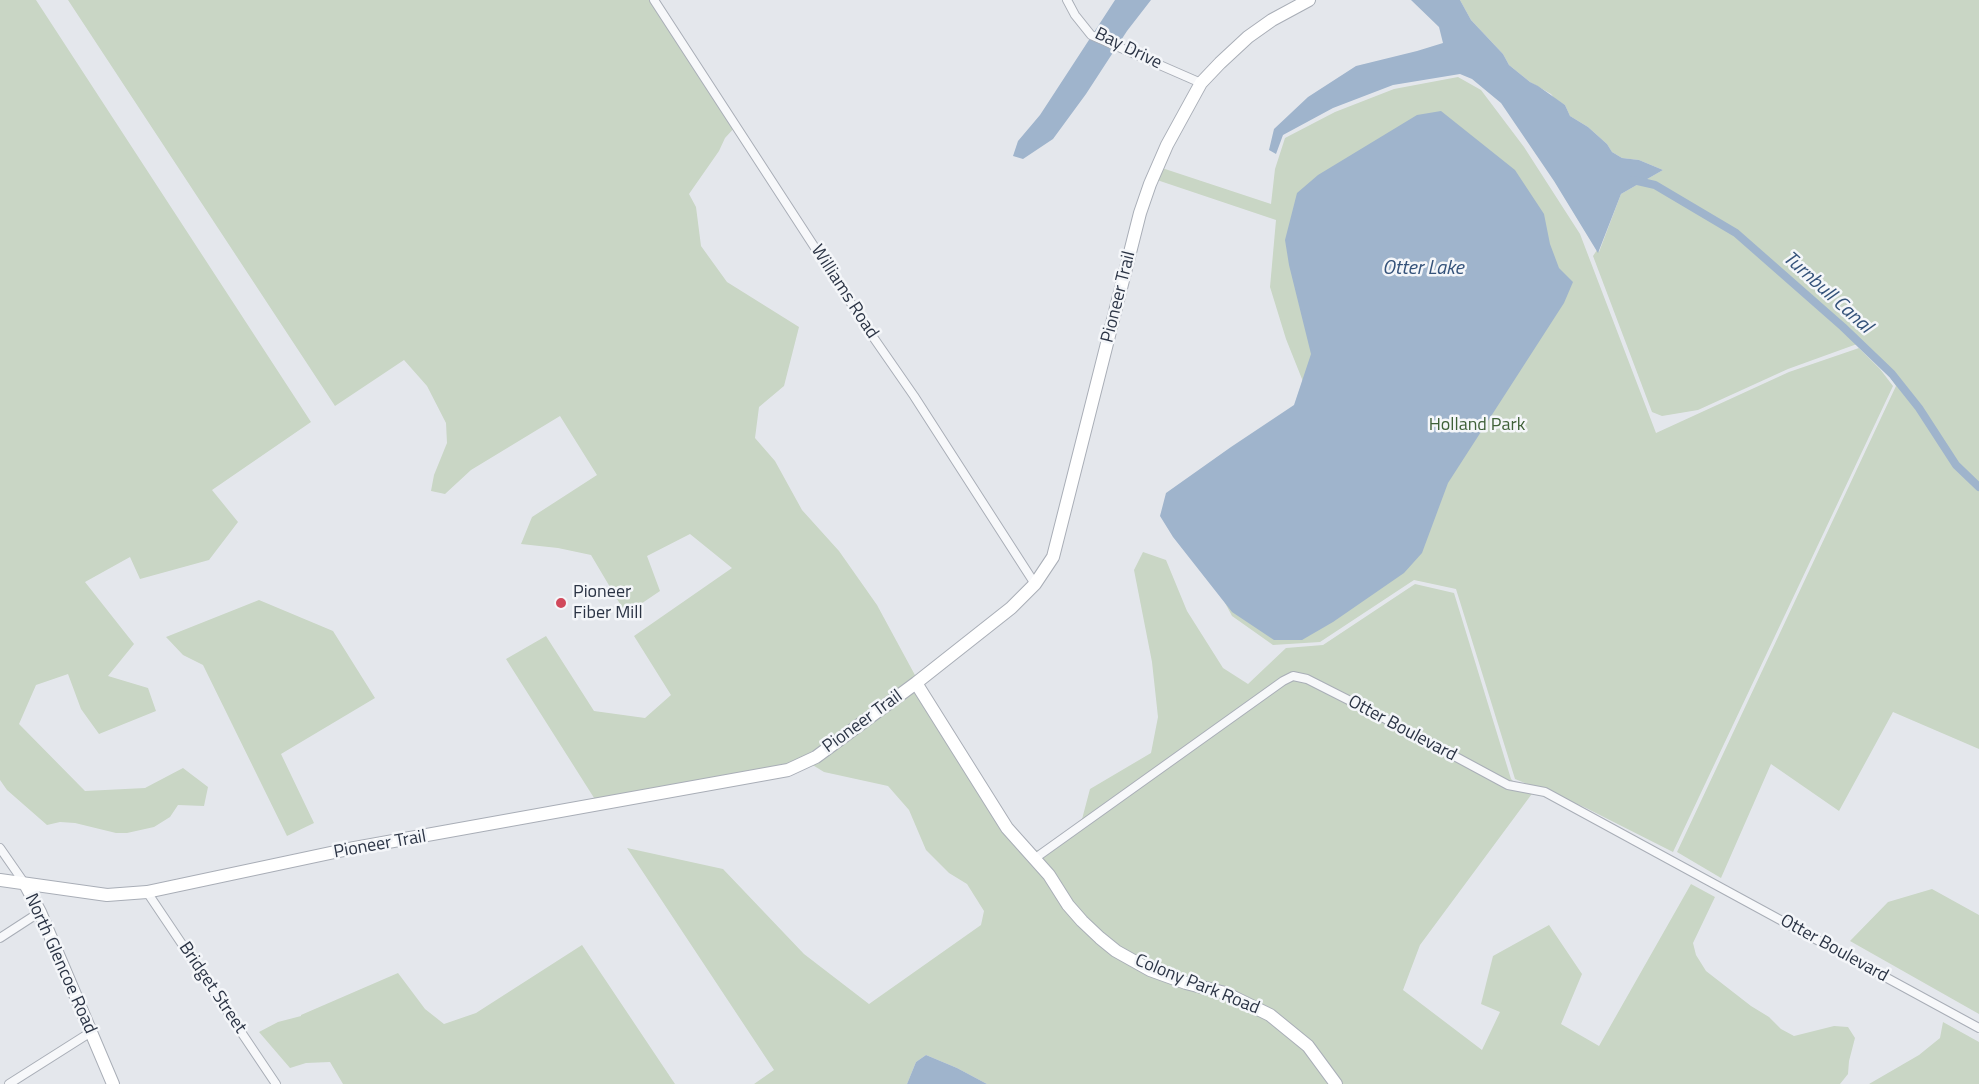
<!DOCTYPE html>
<style>
body{margin:0}
canvas{display:block;background:#e4e7ec}
</style>
<canvas width="1979" height="1084"></canvas>
<script>
const ctx = document.querySelector('canvas').getContext('2d');
ctx.lineJoin = 'round';
function fill(path, color) { ctx.fillStyle = color; ctx.fill(path, 'evenodd'); }
const toPath = rows => new Path2D(rows.map(r => 'M' + r).join(''));
function trace(path, color, width, dash) { ctx.strokeStyle = color; ctx.lineWidth = width; ctx.lineCap = dash ? 'butt' : 'round'; ctx.setLineDash(dash || []); ctx.stroke(path); }
function write(font, color, halo, rows, align = 'center') {
  ctx.font = font + ' "Titillium Web",sans-serif'; ctx.lineWidth = 5; ctx.setLineDash([]); ctx.textBaseline = 'middle'; ctx.strokeStyle = halo; ctx.fillStyle = color; for (const [text, x, y, turn = 0] of rows) {
    ctx.save(); ctx.translate(x, y); ctx.rotate((+turn || 0) * Math.PI / 180); ctx.textAlign = isNaN(turn) ? turn : align; if (halo) ctx.strokeText(text, 0, 0); ctx.fillText(text, 0, 0); ctx.restore();
  }
}
fill(toPath([
 [0,0,36,0,311,422,212,490,238,522,209,560,140,579,130,557,85,582,134,644,108,676,148,688,156,711,99,734,81,709,68,674,36,685,19,724,85,791,145,788,183,768,208,787,204,806,178,805,170,817,154,827,127,833,116,833,75,823,60,822,47,825,7,790,0,780],
 [68,0,655,0,736,126,725,138,719,151,689,194,696,207,701,246,727,282,799,327,784,386,759,407,755,438,775,461,802,510,839,551,877,605,916,677,813,753,787,766,596,801,506,659,546,636,594,711,645,718,671,695,634,636,732,568,690,534,647,556,660,591,626,614,591,555,558,548,521,544,532,517,597,475,560,416,471,470,445,494,431,491,434,475,447,443,446,423,427,386,404,360,335,406],
 [1460,0,1979,0,1979,749,1893,712,1839,811,1771,764,1721,878,1677,852,1896,386,1883,367,1861,345,1857,344,1788,369,1698,410,1662,416,1652,412,1593,256,1597,250,1599,252,1621,194,1663,170,1639,160,1622,158,1612,152,1607,144,1588,127,1570,116,1565,105,1554,98,1551,94,1530,82,1509,65,1503,54,1471,20],
 [1458,77,1481,90,1524,147,1580,234,1656,433,1789,372,1859,348,1880,369,1893,386,1673,852,1584,807,1515,779,1456,589,1414,580,1320,642,1273,645,1232,616,1174,506,1314,409,1286,339,1270,287,1276,220,1157,180,1162,168,1271,204,1275,169,1285,138,1335,112,1394,89],
 [1143,552,1166,560,1187,611,1223,668,1248,684,1286,648,1323,645,1415,584,1454,593,1511,779,1514,782,1534,791,1420,945,1403,990,1482,1050,1500,1012,1481,1004,1493,956,1549,925,1582,974,1561,1024,1599,1046,1691,884,1715,897,1693,943,1696,955,1706,971,1751,1006,1769,1017,1781,1029,1794,1036,1834,1026,1848,1027,1855,1038,1849,1061,1848,1074,1840,1084,1341,1084,1294,1028,1171,974,1118,948,1085,918,1033,851,1047,848,1081,823,1090,789,1151,753,1158,717,1152,662,1134,570],
 [259,600,333,631,375,698,281,754,314,823,287,836,203,665,183,655,166,637],
 [915,689,1028,859,1097,941,1224,997,1268,1019,1305,1049,1332,1084,987,1084,957,1068,926,1055,916,1062,907,1084,754,1084,774,1070,627,848,723,869,804,954,869,1004,981,925,984,911,967,884,949,873,926,850,909,810,888,786,824,772,811,764],
 [1932,889,1979,915,1979,1014,1850,941,1888,902],
 [582,945,675,1084,343,1084,330,1062,306,1063,290,1068,259,1032,278,1022,301,1016,301,1015,398,973,425,1009,444,1024,476,1013],
 [1943,1022,1979,1042,1979,1084,1869,1084,1919,1055,1940,1038]
]), '#c9d6c5');
fill(toPath([
 [1115,0,1151,0,1127,31,1086,94,1053,139,1023,159,1013,156,1018,141,1040,115],
 [1411,0,1460,0,1471,20,1503,54,1509,65,1530,82,1538,86,1565,105,1570,116,1588,127,1607,144,1612,152,1622,158,1639,160,1663,170,1621,194,1598,253,1554,181,1501,103,1472,79,1460,74,1393,85,1333,108,1283,135,1276,154,1269,150,1274,129,1308,97,1356,66,1417,51,1443,43,1439,27],
 [1441,111,1515,170,1544,214,1550,244,1559,268,1573,282,1564,303,1448,483,1422,553,1404,573,1333,622,1302,640,1274,640,1232,612,1173,537,1160,516,1166,493,1231,447,1294,405,1311,354,1289,265,1285,240,1297,193,1318,175,1417,115],
 [926,1055,957,1068,987,1084,907,1084,916,1062]
]), '#9fb4cc');
trace(toPath([
 [1633,180,1655,185,1736,233,1843,327,1892,374,1919,408,1956,465,1979,487]
]), '#9fb4cc', 8);
const street = toPath([
 [654,0,871,334,914,396,1035,584],
 [1067,0,1075,15,1091,35,1201,83],
 [0,848,25,884],
 [1034,859,1283,681,1293,676,1307,679,1380,716,1508,785,1545,792,1979,1028],
 [147,892,276,1084],
 [0,938,40,912],
 [9,1084,91,1032]
]);
const secondary = toPath([
 [916,683,1007,828,1049,875,1068,905,1082,921,1100,938,1116,951,1150,970,1186,983,1225,993,1270,1015,1308,1046,1336,1084],
 [0,880,107,895,147,892,349,849,788,770,816,757,916,683,1011,608,1035,584,1053,557,1140,213,1150,184,1167,145,1201,83,1220,63,1248,37,1272,20,1309,0],
 [25,884,40,912,113,1084]
]);
trace(street, '#a9aeb7', 10);
trace(secondary, '#a9aeb7', 14);
trace(street, '#f7f8fa', 8);
trace(secondary, '#fff', 12);
for (const [x, y, r, color] of [
 [561,603,6,"#d1495b"]
]) { const dot = new Path2D(); dot.arc(x, y, r, 0, 2 * Math.PI); ctx.fillStyle = color; ctx.fill(dot); trace(dot, '#f4f6f9', 2); }
write('18px', '#2b3445', '#f4f6f9', [
 ["Bay Drive",1128,49,26],
 ["Williams Road",844,292,57],
 ["Pioneer Trail",1119,297,-76],
 ["Pioneer Trail",863,722,-36],
 ["Otter Boulevard",1402,729,28],
 ["Pioneer Trail",380,845,-10],
 ["Otter Boulevard",1834,949,29],
 ["North Glencoe Road",60,964,66],
 ["Colony Park Road",1197,985,22],
 ["Bridget Street",212,988,56]
]);
write('18px', '#3f6138', '#f4f6f9', [
 ["Holland Park",1477,426]
]);
write('18px', '#2b3445', '#f4f6f9', [
 ["Pioneer",573,593],
 ["Fiber Mill",573,614]
], 'left');
write('italic 20px', '#34527a', '#f4f6f9', [
 ["Otter Lake",1423,269],
 ["Turnbull Canal",1827,293,42]
]);
</script>
